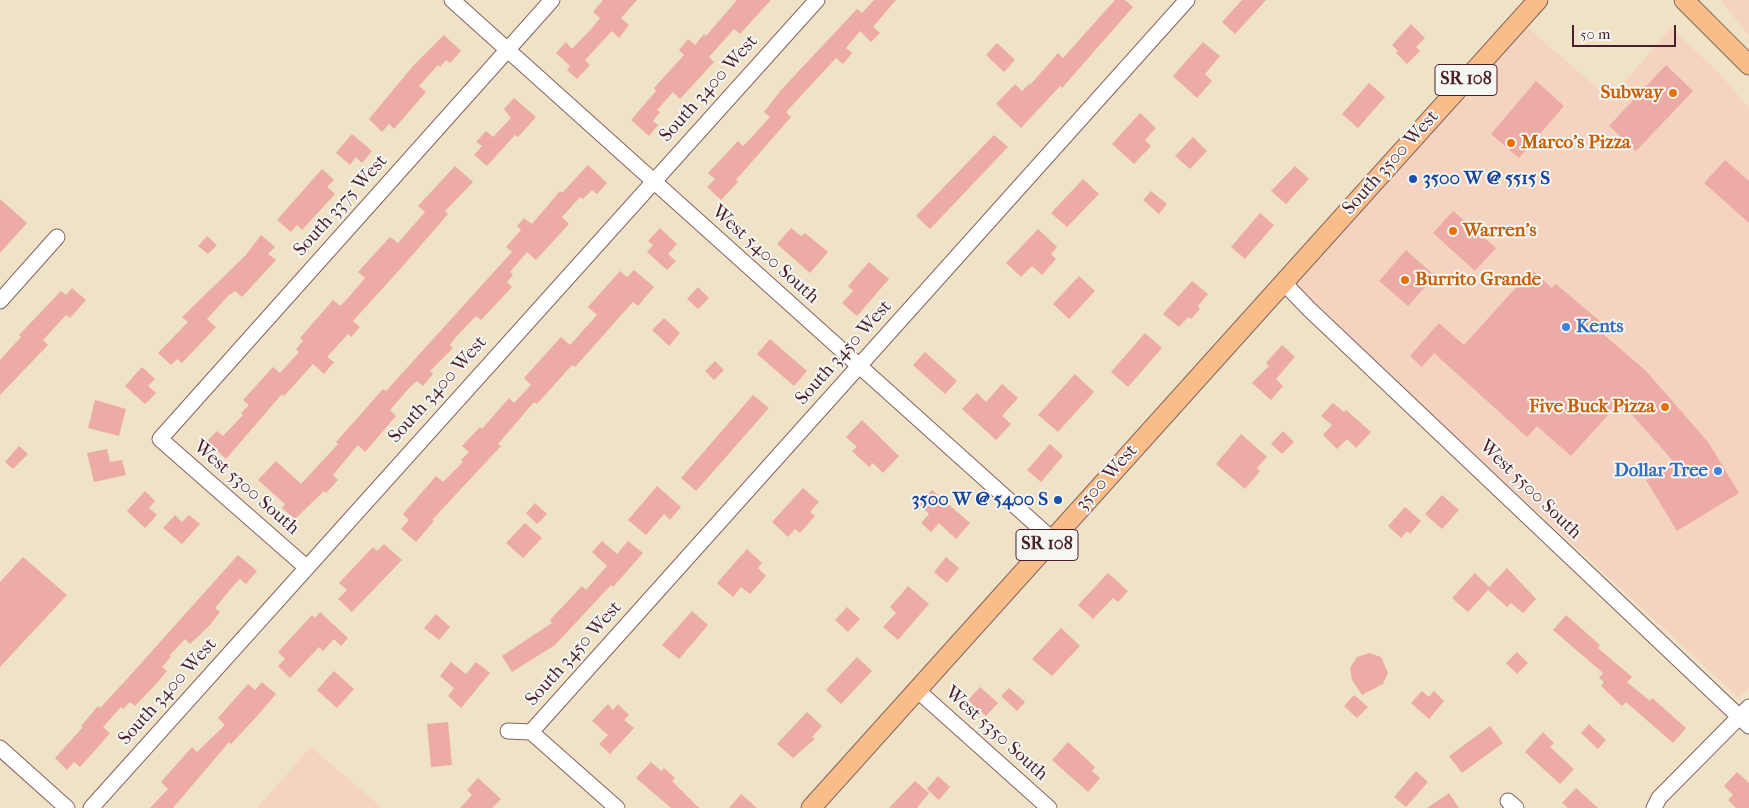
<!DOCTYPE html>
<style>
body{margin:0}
#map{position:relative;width:1749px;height:808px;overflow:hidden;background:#efe2c6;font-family:"IM FELL French Canon",serif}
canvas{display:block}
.scale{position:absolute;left:1572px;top:25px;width:104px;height:22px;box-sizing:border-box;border:2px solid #4a1f2b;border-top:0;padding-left:6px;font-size:15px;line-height:18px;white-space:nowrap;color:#4a1f2b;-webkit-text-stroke:4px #f6f6f2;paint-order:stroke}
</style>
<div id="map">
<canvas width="1749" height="808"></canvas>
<div class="scale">50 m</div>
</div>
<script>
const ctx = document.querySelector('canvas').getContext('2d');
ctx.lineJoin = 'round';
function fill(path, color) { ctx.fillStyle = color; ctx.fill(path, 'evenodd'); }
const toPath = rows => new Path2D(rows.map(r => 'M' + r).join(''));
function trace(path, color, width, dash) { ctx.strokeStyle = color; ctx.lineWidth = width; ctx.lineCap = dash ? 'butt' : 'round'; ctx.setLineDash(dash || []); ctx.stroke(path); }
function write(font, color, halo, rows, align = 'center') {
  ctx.font = font + ' "IM FELL French Canon",serif'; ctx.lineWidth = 4; ctx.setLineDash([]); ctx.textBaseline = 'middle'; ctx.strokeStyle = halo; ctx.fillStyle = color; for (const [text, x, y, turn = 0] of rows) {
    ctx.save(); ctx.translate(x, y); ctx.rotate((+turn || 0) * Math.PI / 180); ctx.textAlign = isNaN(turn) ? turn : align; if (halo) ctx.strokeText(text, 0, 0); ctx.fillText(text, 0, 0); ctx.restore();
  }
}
fill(toPath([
 [1720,0,1749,0,1749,35],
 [1527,27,1610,99,1671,28,1719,73,1749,108,1749,687,1739,698,1292,285],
 [311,747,382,808,257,808]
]), '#f4d3c0');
fill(toPath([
 [603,0,637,0,621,18,629,25,619,38,612,31,585,60,590,65,577,79,567,70,570,66,556,53,566,42,572,49,593,27,600,18,593,12],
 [737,0,771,0,740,34,734,29,709,57,714,62,680,99,673,92,657,110,660,112,653,121,658,125,649,136,631,120,656,91,654,88,684,55,679,50,688,39,695,45,704,34,706,36],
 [874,0,896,0,873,27,880,33,871,42,860,31,846,48,852,53,843,64,836,58,786,112,791,117,736,180,738,182,721,200,707,187,715,179,708,173,738,141,743,146,751,138,770,117,764,112,781,90,857,9,862,13],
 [1115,0,1125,0,1133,7,1062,88,1060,86,1021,128,996,104,1015,84,1022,91,1029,84,1030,85,1058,53,1063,58],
 [1242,0,1266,0,1235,34,1222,22],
 [1411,24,1425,38,1416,47,1420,51,1407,64,1396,53,1398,51,1392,45],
 [444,35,461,51,450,63,446,60,440,67,438,65,419,86,426,92,394,129,389,124,382,132,369,119,413,66],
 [1203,42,1220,56,1205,74,1212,81,1197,98,1173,76],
 [997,43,1015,60,1004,72,986,55],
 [1666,65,1693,91,1636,151,1609,126],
 [1536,81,1564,106,1519,158,1491,134],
 [1369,83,1385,97,1358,128,1342,114],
 [514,98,536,117,518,137,515,135,487,166,474,155,482,146,476,142,486,131,493,137,511,118,504,109],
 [1140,113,1156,128,1145,140,1151,146,1134,164,1112,144],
 [352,134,372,151,362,163,356,157,350,165,336,153],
 [994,135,1008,147,930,229,916,216],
 [1193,137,1207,151,1190,169,1175,156],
 [1725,160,1749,181,1749,223,1704,183],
 [588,165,607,183,597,194,592,190,583,199,580,197,562,217,569,224,536,260,527,252,510,272,513,275,507,282,512,287,481,320,476,316,455,338,450,345,453,348,430,371,433,374,423,386,417,381,410,387,390,410,396,416,365,452,358,445,333,475,338,480,326,493,324,491,295,519,282,508,285,504,258,480,276,461,301,484,338,444,336,442,383,389,386,391,512,252,506,247,521,230,517,226,524,218,532,224,560,191,562,193],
 [455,166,473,182,445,211,448,214,402,267,353,321,360,327,351,337,348,334,327,357,334,362,324,374,313,364,284,396,282,394,226,459,207,441,217,431,223,436,243,415,241,413,249,405,243,400,264,377,273,367,280,373,299,352,296,349,303,341,300,338,333,300,340,306,348,298,365,278,358,272,390,237,398,243,425,212,418,206],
 [1295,166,1309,179,1286,204,1271,191],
 [322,169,334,180,327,187,335,194,302,230,297,225,291,232,277,220],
 [1083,179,1099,194,1067,227,1051,213],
 [1151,191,1167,204,1159,214,1143,200],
 [0,199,27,223,0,253],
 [1453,211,1496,248,1475,271,1433,233],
 [1260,213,1274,225,1245,259,1231,247],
 [660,228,677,244,668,254,676,261,667,270,647,252,653,245,648,241],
 [791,228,801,236,805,233,828,252,810,273,777,244],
 [1038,229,1057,247,1051,254,1056,259,1042,275,1032,266,1021,277,1006,263],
 [261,235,275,247,268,254,276,260,242,297,235,291,228,296,207,319,216,327,182,363,177,359,171,365,158,353,188,322,182,317,246,255],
 [207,236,217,245,208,254,198,246],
 [1406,250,1435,276,1408,306,1379,281],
 [869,262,889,279,857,316,842,303,853,291,848,286],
 [634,270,654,287,638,306,633,302,575,367,572,365,537,404,534,402,498,444,501,446,432,520,434,521,416,542,401,529,409,520,403,514,436,476,443,482,463,462,461,460,469,452,462,446,480,427,482,429,509,398,514,403,531,385,524,378,561,337,570,345,597,315,588,307,620,271,627,277],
 [1532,270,1552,288,1556,284,1608,328,1603,334,1646,371,1708,442,1739,493,1677,531,1646,480,1675,463,1625,407,1622,409,1618,404,1571,456,1537,426,1527,437,1434,353,1422,367,1410,356,1439,323,1464,345],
 [1079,276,1095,291,1069,319,1053,304],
 [1192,281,1208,294,1198,306,1200,309,1191,319,1188,317,1179,327,1163,314],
 [698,287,709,298,698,309,687,299],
 [72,288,86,300,70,318,66,315,43,340,48,345,0,395,0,360,21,337,19,335,61,291,66,295],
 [664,318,680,333,669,346,652,330],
 [1145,333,1162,348,1128,387,1111,372],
 [770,339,807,371,794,386,757,354],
 [1282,345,1295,357,1276,379,1283,386,1271,400,1252,383,1269,366,1266,363],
 [925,352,957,381,945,394,913,365],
 [715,361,724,370,714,380,705,371],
 [142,367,155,379,148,386,156,393,145,404,125,386],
 [1075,374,1094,392,1058,432,1038,415],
 [1002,384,1018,398,1002,416,1011,424,996,440,962,409,977,393,986,402],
 [753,395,769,408,696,491,681,478],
 [95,400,126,409,119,436,88,428],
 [1333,403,1344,412,1346,410,1371,432,1356,448,1347,439,1337,449,1323,435,1332,425,1321,416],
 [862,420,899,456,883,473,873,463,869,467,852,451,857,447,846,437],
 [1283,431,1294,442,1282,454,1271,444],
 [1241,434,1267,457,1257,468,1260,471,1245,489,1216,464],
 [1050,444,1063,456,1041,482,1027,470],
 [19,446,28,454,13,469,5,462],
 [107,449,110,462,122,460,126,475,94,482,87,453],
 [657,486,681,507,670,520,664,514,646,535,628,520],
 [803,488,819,502,810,512,815,516,800,533,795,529,788,537,772,522],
 [932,490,970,523,956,539,939,523,931,532,921,523,929,514,919,505],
 [145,491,155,501,149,508,157,515,145,528,127,511],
 [1442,495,1459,510,1442,529,1425,514],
 [535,503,547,514,537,524,526,513],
 [1405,507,1421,521,1410,534,1407,531,1401,538,1388,526],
 [175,515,182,522,189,515,200,524,182,544,163,528],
 [525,523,542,538,523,558,506,543],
 [602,541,617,554,628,541,643,553,613,587,611,585,555,645,512,672,502,656,552,623,550,620,582,586,586,590,607,566,592,552],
 [384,544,402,560,352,612,338,599,347,590,339,583,373,547,377,551],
 [747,549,762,563,758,568,766,576,750,594,741,587,733,597,717,583],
 [238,555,257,571,246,584,240,579,234,585,215,608,220,612,210,625,190,644,185,639,169,656,171,657,162,667,167,671,157,683,135,706,130,702,123,709,121,707,103,727,110,733,98,747,80,767,74,762,67,770,55,758,83,727,81,726,98,706,100,708,127,679],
 [23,557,67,595,0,667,0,582],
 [946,557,959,568,947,583,934,572],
 [1507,568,1536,599,1523,613,1511,603,1507,607,1488,590,1468,612,1452,598,1475,573,1489,587],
 [1108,573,1128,591,1118,602,1113,598,1093,619,1078,605],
 [908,586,929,604,898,640,883,627,896,613,890,607],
 [847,607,860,619,848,632,835,620],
 [692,611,708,625,679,659,662,645],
 [320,612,348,638,341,646,334,639,323,651,319,647,290,678,278,666,285,659,278,652,312,615,315,618],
 [436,614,450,627,439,640,424,628],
 [1566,615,1600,645,1598,648,1632,677,1627,682,1650,701,1652,698,1686,728,1673,743,1626,702,1622,706,1601,686,1604,682,1599,678,1603,673,1553,630],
 [1061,628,1080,646,1052,676,1032,659],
 [1517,652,1528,663,1517,674,1506,663],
 [1369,653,1381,657,1388,673,1383,684,1362,695,1352,680,1350,668,1357,657],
 [857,657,872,671,841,704,826,690],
 [451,662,466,674,476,662,490,673,461,708,448,696,454,688,440,676],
 [334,671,354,689,337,708,317,690],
 [262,682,276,694,258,715,231,744,229,742,173,808,150,808,168,789,161,782,192,747,197,752,225,725,218,718,248,684,255,690],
 [980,687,998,703,986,716,968,700],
 [1009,688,1025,702,1017,711,1001,696],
 [1422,691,1429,697,1434,691,1444,701,1429,719,1411,703],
 [1354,695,1368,707,1357,718,1344,706],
 [608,704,613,710,618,704,629,715,624,720,634,728,610,754,599,744,608,735,592,721],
 [807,712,822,726,812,737,815,739,793,758,777,744],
 [448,722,452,765,431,767,427,724],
 [1589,724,1606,740,1598,749,1581,733],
 [1490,726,1503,743,1462,773,1449,756],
 [1543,732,1554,743,1550,747,1574,769,1560,784,1525,752],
 [1068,742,1095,767,1092,771,1100,778,1088,792,1052,760],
 [651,762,661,771,664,768,675,778,672,781,699,808,671,808,636,778],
 [1416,771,1428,782,1406,807,1394,797],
 [1737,772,1749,783,1749,808,1736,808,1728,800,1733,795,1724,786],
 [938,776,950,787,939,800,927,789],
 [478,778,501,799,492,808,460,808,472,795,467,790],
 [915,781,929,793,917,808,889,808],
 [1576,788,1598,808,1568,808,1562,803],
 [1449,793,1459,808,1427,808],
 [741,794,757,808,729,808]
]), '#ecaba4');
const minor = toPath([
 [452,0,1052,539],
 [1284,283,1309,309,1749,726],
 [0,301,57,237],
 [306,567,160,439,552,0],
 [917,690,1049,808],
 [508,731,531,732],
 [531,732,1187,0],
 [531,732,617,808],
 [0,748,67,808],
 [1508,801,1516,808],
 [91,808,817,0],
 [1654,808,1659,798,1749,707]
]);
const major = toPath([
 [1684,0,1749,65],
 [811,808,1538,0]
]);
trace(minor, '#846361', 17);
trace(major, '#846361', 21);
trace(minor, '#fff', 15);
trace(major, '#f8bd89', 19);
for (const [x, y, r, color] of [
 [1673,93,5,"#e8710a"],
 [1511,143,5,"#e8710a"],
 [1413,179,5,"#1a4fb4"],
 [1453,231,5,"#e8710a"],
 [1405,280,5,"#e8710a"],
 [1566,327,5,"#3f7fe0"],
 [1665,407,5,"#e8710a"],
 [1718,471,5,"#3f7fe0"],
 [1058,500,5,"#1a4fb4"]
]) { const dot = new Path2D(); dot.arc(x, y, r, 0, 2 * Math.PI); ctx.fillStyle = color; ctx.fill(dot); trace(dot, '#f6f6f2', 2); }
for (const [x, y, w] of [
 [1466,80,62],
 [1047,545,62]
]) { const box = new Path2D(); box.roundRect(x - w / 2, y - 15.5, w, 31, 4); ctx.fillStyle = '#f6f6f2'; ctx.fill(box); trace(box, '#4a1f2b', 1); }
write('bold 18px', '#4a1f2b', null, [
 ["SR 108",1466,80],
 ["SR 108",1047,545]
]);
write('19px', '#4a1f2b', '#f6f6f2', [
 ["South 3400 West",709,89,-48],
 ["South 3500 West",1391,163,-48],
 ["South 3375 West",341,206,-48],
 ["West 5400 South",765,255,42],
 ["South 3450 West",844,353,-48],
 ["South 3400 West",438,390,-48],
 ["3500 West",1107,478,-48],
 ["West 5300 South",246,488,41],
 ["West 5500 South",1530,490,44],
 ["South 3450 West",574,654,-48],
 ["South 3400 West",168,692,-48],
 ["West 5350 South",996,734,42]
]);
write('bold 19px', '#c56008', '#f6f6f2', [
 ["Subway",1663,93,"right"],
 ["Marco's Pizza",1521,143],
 ["Warren's",1463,231],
 ["Burrito Grande",1415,280],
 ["Five Buck Pizza",1655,407,"right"]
], 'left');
write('bold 19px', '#164399', '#f6f6f2', [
 ["3500 W @ 5515 S",1423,179],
 ["3500 W @ 5400 S",1048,500,"right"]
], 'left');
write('bold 19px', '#366cbe', '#f6f6f2', [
 ["Kents",1576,327],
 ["Dollar Tree",1708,471,"right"]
], 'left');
</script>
